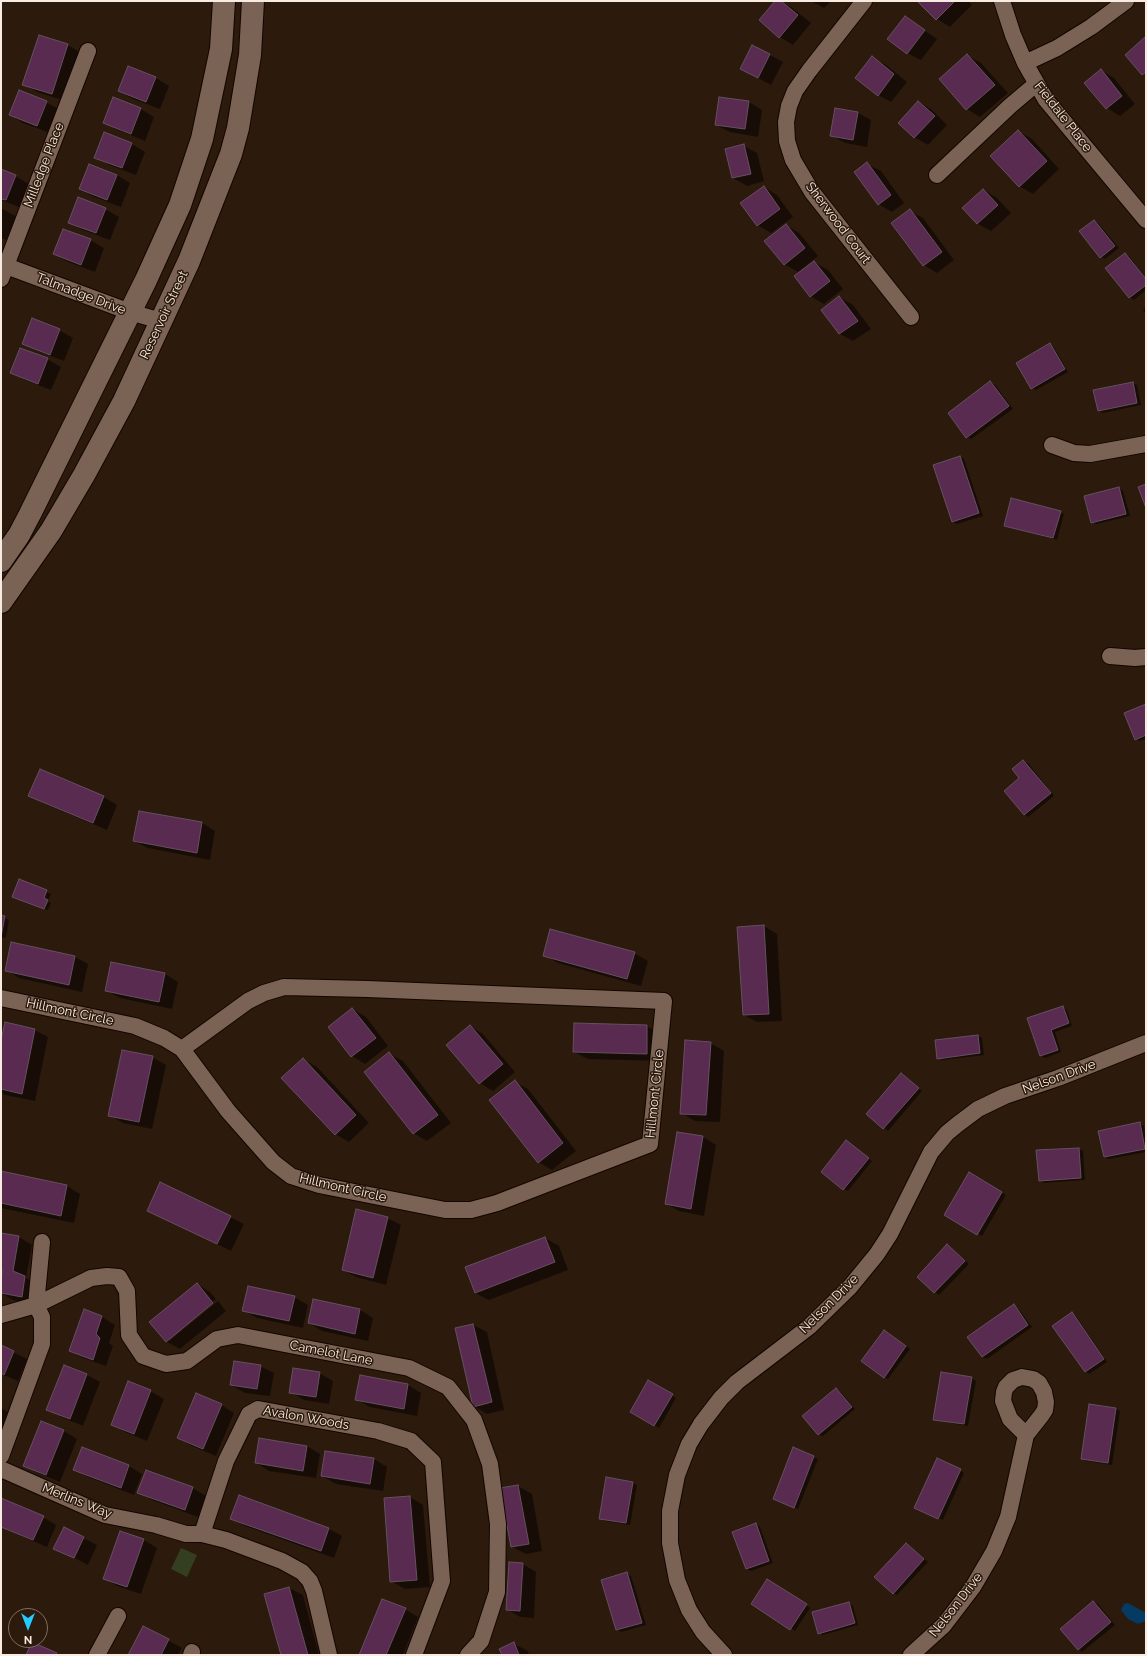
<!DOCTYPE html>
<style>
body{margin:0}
#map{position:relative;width:1147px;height:1656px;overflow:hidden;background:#2c1a0d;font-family:Raleway,sans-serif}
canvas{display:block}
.frame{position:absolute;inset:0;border:2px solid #f8ebe2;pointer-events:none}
.north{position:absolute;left:8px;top:1608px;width:40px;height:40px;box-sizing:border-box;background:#2c1a0d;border:1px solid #7e6e62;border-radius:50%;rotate:180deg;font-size:11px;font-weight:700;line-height:16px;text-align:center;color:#f8ebe2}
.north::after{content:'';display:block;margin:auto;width:14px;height:18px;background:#24c9fe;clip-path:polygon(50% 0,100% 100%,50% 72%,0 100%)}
</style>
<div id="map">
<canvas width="1147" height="1656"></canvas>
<div class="frame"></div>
<div class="north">N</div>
</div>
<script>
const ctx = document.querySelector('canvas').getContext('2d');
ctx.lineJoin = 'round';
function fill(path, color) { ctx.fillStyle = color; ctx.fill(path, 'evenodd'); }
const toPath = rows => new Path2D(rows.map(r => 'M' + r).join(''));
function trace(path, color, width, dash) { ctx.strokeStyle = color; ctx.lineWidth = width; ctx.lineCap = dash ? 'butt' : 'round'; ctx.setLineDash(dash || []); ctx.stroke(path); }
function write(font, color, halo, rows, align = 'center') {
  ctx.font = font + ' Raleway,sans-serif'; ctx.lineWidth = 3; ctx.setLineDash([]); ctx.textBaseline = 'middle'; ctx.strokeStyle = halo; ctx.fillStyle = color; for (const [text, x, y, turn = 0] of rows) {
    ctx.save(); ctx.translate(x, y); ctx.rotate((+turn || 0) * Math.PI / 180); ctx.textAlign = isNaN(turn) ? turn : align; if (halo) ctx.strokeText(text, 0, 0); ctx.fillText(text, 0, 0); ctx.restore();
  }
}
fill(toPath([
 [181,1548,197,1555,187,1577,171,1569]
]), '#343f20');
fill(toPath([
 [1128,1603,1146,1613,1146,1621,1138,1624,1128,1619,1121,1610,1124,1604]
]), '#053a62');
fill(toPath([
 [776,1,781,1,791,7,811,23,793,45,780,37],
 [811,1,831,1,824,8],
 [919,1,968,1,972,5,950,27,937,19],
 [905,17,937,39,921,60,907,53],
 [68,45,81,53,65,101,37,92,24,84],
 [770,55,783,62,771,85,741,69],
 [967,55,981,63,1008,93,980,117,967,109,940,79],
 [872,58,886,65,907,82,891,102,878,95],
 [1101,70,1114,78,1135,104,1120,116,1107,108],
 [156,78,169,86,160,109,133,99,119,91],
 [114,99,141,109,154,117,145,141,118,130,104,122],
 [46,102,60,110,50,133,23,123,10,115],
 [749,102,762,110,758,137,730,132,716,125],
 [919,102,932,110,947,125,928,145,914,137],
 [836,109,858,113,871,120,867,147,845,143,831,135],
 [1018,131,1032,139,1059,169,1033,194,1019,186],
 [132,144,145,152,136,175,109,165,96,157],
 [744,146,757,153,764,181,747,186,733,178,726,150],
 [867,164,881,171,904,203,892,212,878,204],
 [1,170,15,176,29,184,19,207,1,200],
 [117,175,130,183,121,207,94,197,80,189],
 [764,187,777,195,793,217,771,233,757,225],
 [984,190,997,198,1011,213,991,231,978,224,963,208],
 [1,208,17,217,8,241,1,238],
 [105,209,119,217,110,240,83,230,69,222],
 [910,211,923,218,954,260,937,273,924,265],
 [1094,221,1098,223,1119,248,1105,259,1101,257],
 [786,225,799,233,818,256,798,272,784,264],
 [90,240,104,248,95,272,68,262,54,254],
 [1125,254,1129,256,1146,278,1146,290,1134,300,1129,297],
 [814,262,828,270,843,289,824,304,810,296],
 [839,297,853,305,871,329,853,341,840,334,822,310],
 [1146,307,1146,314,1143,310],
 [59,330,73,338,64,361,37,351,23,343],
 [1050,344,1054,347,1068,372,1036,390,1032,388],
 [47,359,61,367,51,390,25,380,11,373],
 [990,382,995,385,1013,409,971,439,967,437],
 [1133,383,1137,385,1141,405,1103,413,1099,411],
 [960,457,964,459,983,516,957,524,952,522],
 [1119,488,1123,491,1130,516,1096,524,1092,522],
 [1060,512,1064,514,1057,540,1009,527,1005,525],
 [1146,705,1146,739,1140,741,1136,739],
 [1023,761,1028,763,1054,796,1028,817,1024,814,1021,778],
 [40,770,104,797,117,805,107,830,43,803,29,795],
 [140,812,202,823,215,831,210,860,148,848,134,841],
 [19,881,51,894,48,901,51,903,48,910,17,898],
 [1,916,9,920,6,938,1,937],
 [764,926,777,934,782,1021,757,1022,744,1015],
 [634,953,648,961,641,986,558,963,544,955],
 [75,957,88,964,82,992,19,978,6,970],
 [165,974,178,982,172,1009,120,998,106,991],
 [1063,1007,1067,1010,1072,1026,1055,1032,1061,1052,1045,1058,1041,1056,1028,1019],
 [352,1009,366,1017,388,1046,365,1064,352,1056],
 [6,1023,35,1030,48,1037,35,1101,5,1095,1,1092,1,1045],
 [575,1024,647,1026,661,1034,660,1061,588,1059,574,1052],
 [470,1026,483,1034,515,1072,493,1091,480,1083],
 [978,1036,982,1038,984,1055,942,1060,938,1058],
 [710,1043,724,1051,720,1122,695,1121,681,1113],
 [389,1054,403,1061,451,1123,427,1141,413,1133],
 [152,1057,166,1065,152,1129,123,1123,109,1115],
 [303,1059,317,1067,369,1123,349,1142,335,1134],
 [902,1074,922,1091,888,1131,867,1114],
 [515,1082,528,1089,576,1151,552,1170,539,1162],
 [1139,1123,1144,1126,1146,1138,1146,1152,1109,1159,1104,1157],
 [678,1133,703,1137,716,1145,704,1216,679,1211,666,1204],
 [850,1144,872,1161,848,1191,844,1189],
 [1079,1149,1083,1151,1085,1180,1044,1183,1040,1180],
 [1,1172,67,1186,80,1194,74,1223,1,1208],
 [969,1174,1006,1195,982,1236,945,1215],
 [148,1210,230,1217,244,1224,231,1251],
 [387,1218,401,1225,386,1285,356,1277,343,1270],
 [1,1234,19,1237,32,1245,26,1278,38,1284,35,1304,13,1300,1,1293,2,1274,1,1273],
 [545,1238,559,1246,568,1270,489,1300,475,1293,466,1268],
 [948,1245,969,1264,939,1295,918,1277],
 [197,1284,210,1292,216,1299,169,1338,169,1341,218,1301,226,1311,180,1349,167,1342,151,1323],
 [294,1297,308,1305,303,1328,257,1318,243,1310],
 [1014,1305,1018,1308,1032,1327,987,1359,982,1357],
 [360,1310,373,1318,368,1341,322,1331,309,1323],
 [1072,1313,1076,1316,1107,1362,1089,1374,1085,1371],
 [102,1317,115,1325,109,1343,113,1346,106,1366,83,1358,70,1351],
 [473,1325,487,1332,504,1410,487,1414,474,1406,456,1329],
 [888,1333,910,1349,888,1379,884,1377],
 [1,1346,27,1359,18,1381,1,1374],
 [65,1366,87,1375,100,1382,83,1426,61,1417,47,1409],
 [260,1366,274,1373,270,1396,245,1393,231,1385],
 [319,1373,333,1381,329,1404,304,1400,291,1392],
 [361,1376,408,1385,421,1393,417,1416,370,1407,356,1399],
 [972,1378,976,1381,968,1426,939,1421,934,1419],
 [648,1381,676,1398,659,1428,631,1411],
 [836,1389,840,1391,855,1409,823,1436,818,1434],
 [150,1391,164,1399,147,1441,125,1432,112,1424],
 [221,1405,234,1413,216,1456,192,1446,178,1438],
 [1090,1405,1116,1409,1120,1411,1112,1465,1086,1461,1082,1459],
 [1,1408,17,1417,1,1436],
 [42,1422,64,1431,77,1439,60,1482,38,1473,24,1465],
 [307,1446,320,1454,316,1478,269,1471,256,1463],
 [82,1448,129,1466,142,1474,134,1495,88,1477,74,1470],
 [794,1449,818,1459,798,1509,774,1499],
 [374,1459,387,1467,383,1491,336,1484,322,1476],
 [960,1470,964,1473,943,1520,919,1510],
 [147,1471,193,1488,206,1496,198,1517,152,1500,138,1492],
 [607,1478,633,1483,637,1485,630,1525,604,1521,600,1518],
 [518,1486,532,1494,542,1551,526,1554,512,1547,502,1489],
 [240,1497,329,1529,342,1536,334,1558,245,1526,232,1519],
 [410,1497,423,1505,430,1587,405,1589,391,1581],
 [1,1499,43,1517,56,1525,47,1547,1,1527],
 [756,1524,760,1527,773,1563,751,1571,746,1569],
 [64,1528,97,1545,88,1565,55,1548],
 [121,1532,144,1540,157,1548,141,1594,117,1586,104,1578],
 [906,1544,928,1562,897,1595,893,1593],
 [523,1564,536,1572,534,1618,520,1617,507,1609],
 [627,1574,631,1576,646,1625,621,1632,616,1629],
 [772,1583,810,1608,795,1631,753,1604],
 [289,1588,303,1595,319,1655,282,1655,265,1594],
 [1094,1602,1098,1604,1115,1625,1082,1652,1078,1649],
 [848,1603,853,1606,858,1625,823,1635,819,1633],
 [405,1609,418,1617,403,1655,360,1655],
 [143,1627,182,1648,178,1655,129,1655],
 [514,1644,528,1651,529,1655,503,1655]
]), '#0007');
const building = toPath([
 [775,1,781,1,798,15,779,38,759,20,775,1],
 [917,1,955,1,936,20,917,1],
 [905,16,925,30,907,54,887,39,905,16],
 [39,35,68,44,52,94,22,85,39,35],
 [1146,36,1146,72,1142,75,1125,55,1146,36],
 [752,45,770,54,758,78,740,69,752,45],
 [967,54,995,85,966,110,939,79,967,54],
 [872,56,894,74,878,96,855,78,872,56],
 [128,66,156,77,146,102,118,91,128,66],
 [1101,69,1122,96,1106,109,1084,83,1101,69],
 [19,90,47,101,37,126,9,115,19,90],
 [113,97,141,108,131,134,103,123,113,97],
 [719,97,749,101,745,129,715,125,719,97],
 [918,101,935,116,914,138,898,123,918,101],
 [835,108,858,112,853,140,830,136,835,108],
 [1018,130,1047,161,1019,187,990,156,1018,130],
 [104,132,132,143,122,168,94,158,104,132],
 [744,144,751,174,732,178,725,149,744,144],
 [867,162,891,195,878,205,854,172,867,162],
 [89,164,117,175,107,200,79,189,89,164],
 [1,169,16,175,6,200,1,199,1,169],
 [764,186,780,209,757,226,740,203,764,186],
 [983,189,998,205,977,224,962,208,983,189],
 [78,197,106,208,96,233,68,223,78,197],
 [910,209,942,252,923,266,891,223,910,209],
 [1094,220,1115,246,1100,258,1079,231,1094,220],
 [786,224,805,248,784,265,764,241,786,224],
 [63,229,91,239,81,265,53,254,63,229],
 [1125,253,1146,279,1146,285,1129,298,1105,268,1125,253],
 [814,261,830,281,810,297,794,276,814,261],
 [839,296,858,321,839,334,821,310,839,296],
 [32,318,60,329,50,355,22,344,32,318],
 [1050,343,1065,369,1031,389,1016,363,1050,343],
 [20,348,48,358,38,384,10,373,20,348],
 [990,381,1009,406,966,438,948,413,990,381],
 [1133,382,1137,403,1098,411,1093,390,1133,382],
 [960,456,979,513,952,522,933,465,960,456],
 [1146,484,1146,508,1138,487,1146,484],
 [1119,487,1126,514,1091,523,1084,496,1119,487],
 [1011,498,1061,511,1053,538,1004,526,1011,498],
 [1146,704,1146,735,1135,740,1124,713,1146,704],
 [1023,760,1051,793,1024,815,1004,791,1019,778,1012,769,1023,760],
 [40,769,104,796,93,823,28,796,40,769],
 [139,811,202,822,197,853,133,841,139,811],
 [19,879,47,890,44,898,48,900,44,909,12,897,19,879],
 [1,915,5,916,1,937,1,915],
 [764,925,769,1014,743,1015,737,927,764,925],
 [550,929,635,952,627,979,543,956,550,929],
 [11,942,75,956,69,985,5,971,11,942],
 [111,962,165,973,159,1002,105,991,111,962],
 [1063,1006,1069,1023,1051,1030,1058,1050,1040,1056,1027,1018,1063,1006],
 [352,1008,376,1038,351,1057,328,1027,352,1008],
 [5,1022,35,1029,22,1094,1,1089,1,1040,5,1022],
 [574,1023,647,1025,647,1054,573,1052,574,1023],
 [470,1025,503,1064,479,1084,446,1045,470,1025],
 [978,1035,980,1053,937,1059,935,1040,978,1035],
 [685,1040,711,1042,706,1115,680,1114,685,1040],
 [122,1050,153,1056,139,1122,108,1116,122,1050],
 [389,1052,438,1115,413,1134,364,1072,389,1052],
 [303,1058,356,1115,335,1135,281,1078,303,1058],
 [901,1073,919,1088,883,1129,866,1114,901,1073],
 [515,1080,563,1143,538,1163,489,1100,515,1080],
 [1140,1122,1145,1149,1104,1157,1098,1131,1140,1122],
 [677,1132,703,1136,691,1209,665,1204,677,1132],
 [846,1140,869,1158,843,1190,821,1172,846,1140],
 [1079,1148,1081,1178,1039,1181,1036,1150,1079,1148],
 [1,1171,67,1185,61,1216,1,1203,1,1171],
 [969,1172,1002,1192,977,1235,944,1215,969,1172],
 [160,1182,231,1216,217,1244,147,1211,160,1182],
 [356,1209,388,1217,373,1278,342,1270,356,1209],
 [1,1233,19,1236,13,1271,25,1276,22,1297,1,1293,2,1269,1,1269,1,1233],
 [545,1237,555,1262,475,1293,465,1267,545,1237],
 [947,1244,965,1261,934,1293,917,1277,947,1244],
 [197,1283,213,1303,166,1342,149,1322,197,1283],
 [248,1286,295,1296,289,1321,242,1311,248,1286],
 [313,1299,360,1309,355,1334,308,1323,313,1299],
 [1014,1304,1028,1325,982,1357,967,1337,1014,1304],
 [84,1309,102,1316,96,1334,100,1338,93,1360,69,1351,84,1309],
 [1072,1312,1104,1359,1085,1372,1052,1326,1072,1312],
 [473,1324,492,1402,473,1407,455,1328,473,1324],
 [884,1330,906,1346,884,1378,861,1361,884,1330],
 [1,1345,14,1351,4,1375,1,1373,1,1345],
 [234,1361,261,1365,257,1389,230,1385,234,1361],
 [64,1365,87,1374,70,1419,46,1410,64,1365],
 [293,1368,320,1372,316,1397,289,1393,293,1368],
 [941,1372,972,1377,964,1424,933,1420,941,1372],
 [360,1375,408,1384,404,1409,355,1400,360,1375],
 [648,1380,673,1394,654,1426,630,1412,648,1380],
 [128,1381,151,1390,134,1434,111,1425,128,1381],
 [836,1388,852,1407,818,1435,802,1416,836,1388],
 [196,1393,222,1404,203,1449,177,1438,196,1393],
 [1089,1404,1116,1408,1108,1463,1081,1459,1089,1404],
 [41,1421,64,1430,46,1475,23,1466,41,1421],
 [259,1438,307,1446,303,1471,255,1463,259,1438],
 [82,1447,129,1465,121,1488,73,1470,82,1447],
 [793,1447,814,1456,794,1508,773,1499,793,1447],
 [325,1451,374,1458,370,1484,321,1476,325,1451],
 [937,1458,961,1469,938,1519,914,1508,937,1458],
 [146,1470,193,1487,185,1510,137,1493,146,1470],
 [606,1477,633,1482,626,1523,599,1519,606,1477],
 [518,1485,529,1544,511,1547,500,1488,518,1485],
 [239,1495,329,1528,321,1551,230,1519,239,1495],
 [410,1496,417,1580,390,1582,384,1498,410,1496],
 [1,1498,44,1516,33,1540,1,1527,1,1498],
 [756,1523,769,1561,746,1569,732,1532,756,1523],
 [64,1527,84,1537,74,1558,53,1549,64,1527],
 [120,1531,144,1539,127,1587,103,1579,120,1531],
 [906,1543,924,1559,893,1594,874,1577,906,1543],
 [509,1562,523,1563,520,1611,506,1610,509,1562],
 [627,1572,642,1623,616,1630,601,1580,627,1572],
 [767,1579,807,1604,790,1630,751,1604,767,1579],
 [289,1587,308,1655,281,1655,264,1594,289,1587],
 [382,1599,406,1608,386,1655,359,1655,382,1599],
 [1093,1601,1111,1622,1078,1650,1060,1629,1093,1601],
 [849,1602,855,1623,818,1634,812,1612,849,1602],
 [143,1626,169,1639,161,1655,128,1655,143,1626],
 [32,1642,57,1653,56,1655,26,1655,32,1642],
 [514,1642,519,1655,502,1655,499,1649,514,1642]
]);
fill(building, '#592b50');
trace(building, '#655060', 1);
const minor = toPath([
 [864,1,809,71,795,91,789,106,786,122,787,141,793,160,812,192,911,317],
 [1002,1,1013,35,1025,63,1046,100,1146,220],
 [1025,63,1057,48,1091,27,1126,1],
 [937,175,1010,106,1036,84],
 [1,264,130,312,161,321],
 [1,279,88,51],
 [1052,445,1074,453,1090,454,1146,444],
 [1110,656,1135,658,1146,657],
 [1,998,135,1026,164,1038,182,1049,228,1111,273,1162,291,1176,319,1185,445,1210,471,1210,497,1203,650,1144,664,1001,367,989,284,987,264,993,248,1001,182,1049],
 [1,1315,36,1305,91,1278,107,1276,119,1277,127,1291,129,1335,143,1356,166,1364,187,1361,217,1339,238,1335,409,1368,448,1387,474,1420,490,1464,498,1524,497,1592,481,1641,468,1655],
 [1022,1377,1033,1379,1039,1383,1044,1392,1046,1402,1045,1410,1041,1416,1026,1435,1010,1419,1003,1401,1004,1392,1006,1387,1013,1380,1022,1377],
 [1,1456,42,1344,42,1317,36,1305,42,1242],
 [1,1469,105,1515,156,1525,186,1534,202,1534],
 [97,1655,118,1616],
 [191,1655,192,1652],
 [329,1655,314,1591,310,1581,302,1572,282,1561,226,1540,202,1534,226,1461,249,1414,258,1409,378,1431,411,1441,433,1462,442,1581,414,1655],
 [724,1655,703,1632,689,1610,677,1580,670,1543,670,1511,677,1475,689,1444,701,1424,721,1398,737,1382,809,1327,850,1287,877,1254,890,1234,931,1152,947,1133,958,1124,978,1109,1005,1096,1058,1078,1146,1043],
 [911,1655,944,1625,973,1587,994,1551,1008,1517,1026,1435]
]);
const secondary = toPath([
 [1,561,19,535,30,514,146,280,180,205,202,139,210,101,221,49,224,1],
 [1,602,51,531,84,475,124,401,189,261,231,154,238,128,250,55,253,1]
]);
trace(minor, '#140500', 18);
trace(secondary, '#140500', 24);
trace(minor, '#7a6355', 16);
trace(secondary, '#7a6355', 22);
write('13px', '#f8ebe2', '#2c1a0d', [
 ["Fieldale Place",1063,117,52],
 ["Milledge Place",44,165,-69],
 ["Sherwood Court",838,223,53],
 ["Talmadge Drive",81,294,21],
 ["Reservoir Street",164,315,-65],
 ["Hillmont Circle",70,1012,12],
 ["Nelson Drive",1059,1077,-20],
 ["Hillmont Circle",655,1094,-84],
 ["Hillmont Circle",343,1188,13],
 ["Nelson Drive",829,1304,-45],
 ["Camelot Lane",331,1353,11],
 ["Avalon Woods",306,1418,10],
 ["Merlins Way",77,1501,22],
 ["Nelson Drive",956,1605,-52]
]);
</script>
